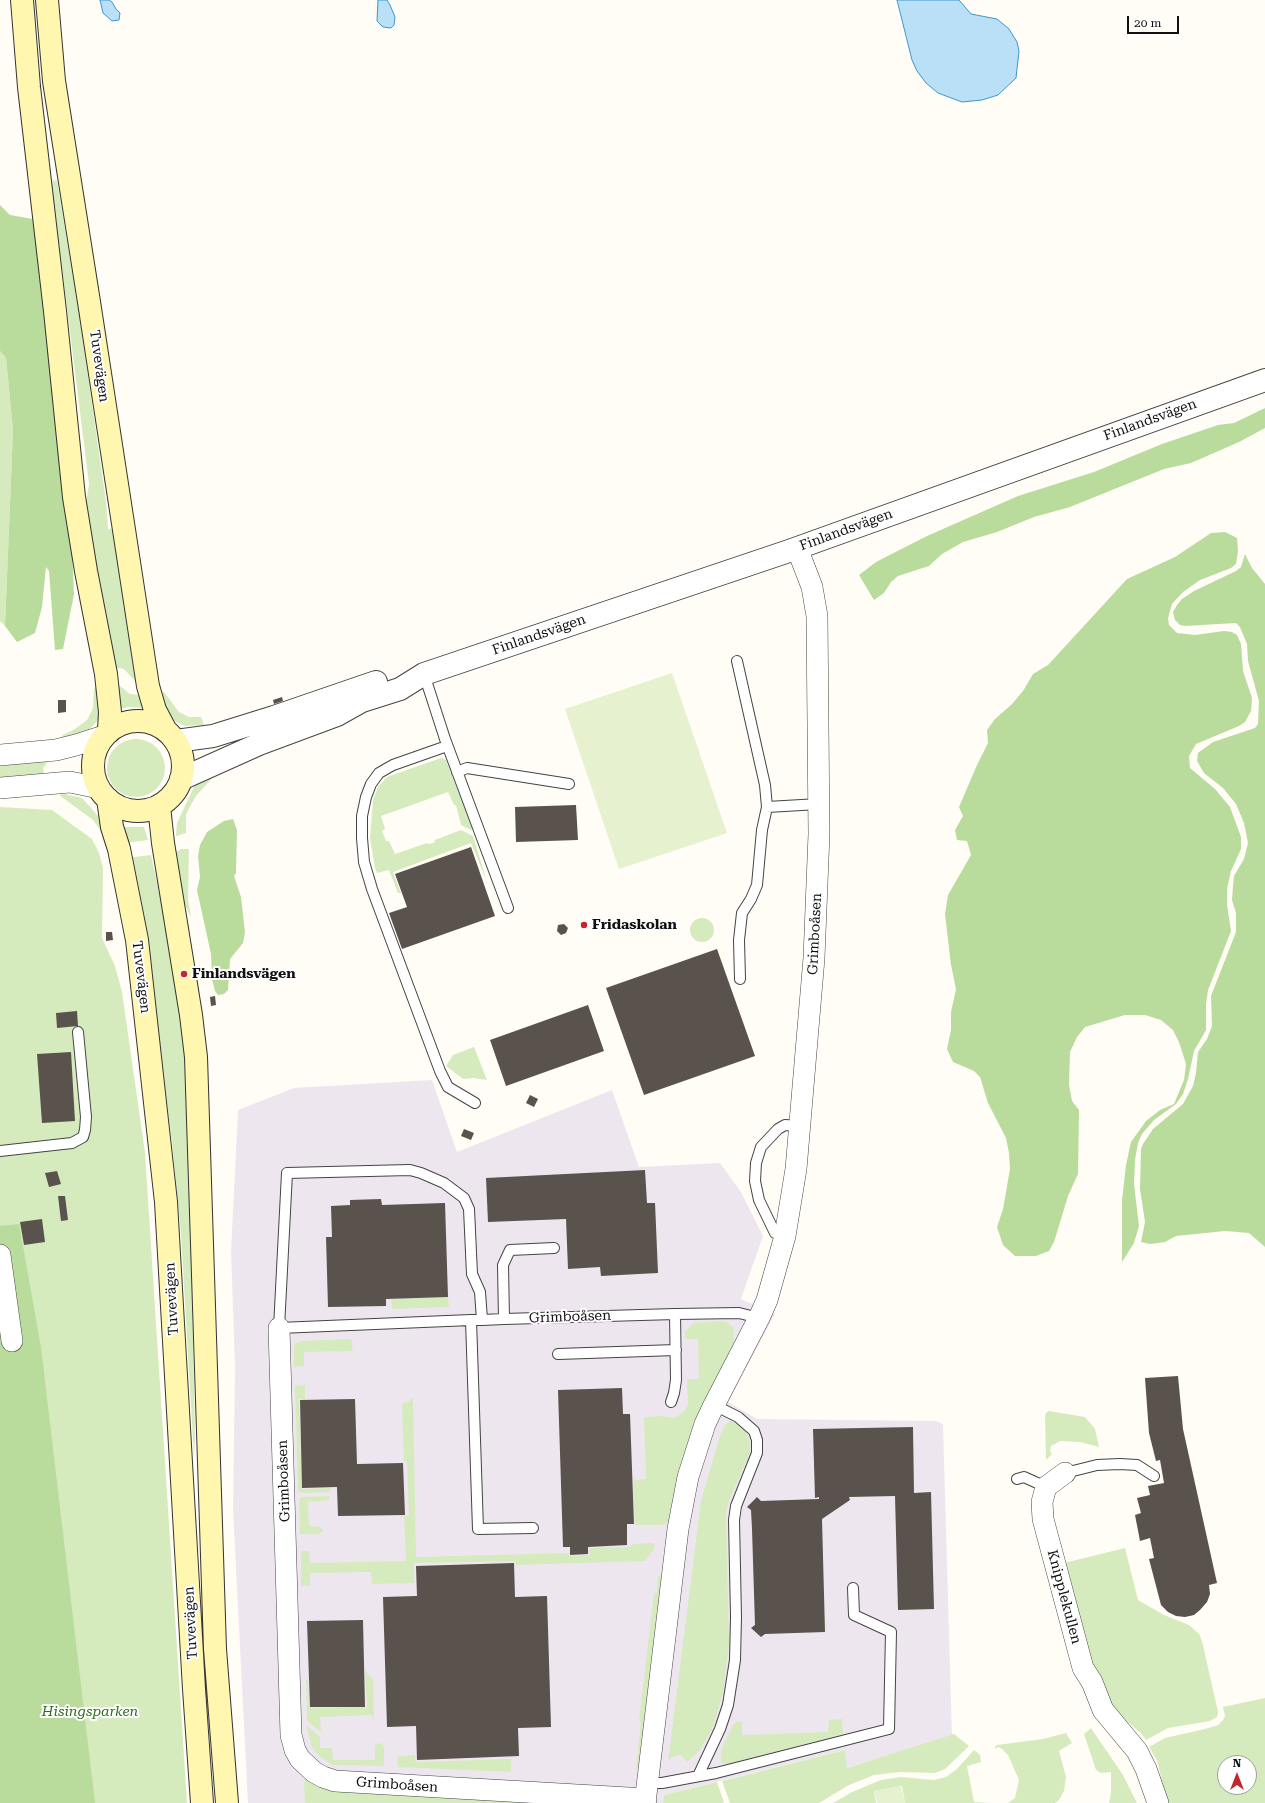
<!DOCTYPE html>
<meta charset="utf-8">
<style>
body{margin:0}
#map{position:relative;width:1265px;height:1803px;overflow:hidden;background:#fffdf5;font-family:"Roboto Serif",serif}
canvas{display:block}
.north{position:absolute;left:1217px;top:1755px;width:40px;height:40px;box-sizing:border-box;background:#fff;border:1px solid #a0a0a0;border-radius:50%;rotate:0deg;font-size:11px;font-weight:700;line-height:16px;text-align:center;color:#111}
.north::after{content:'';display:block;margin:auto;width:14px;height:18px;background:#c4262e;clip-path:polygon(50% 0,100% 100%,50% 72%,0 100%)}
.scale{position:absolute;left:1127px;top:16px;width:52px;height:18px;box-sizing:border-box;border:2px solid #111;border-top:0;padding-left:5px;font-size:12px;line-height:14px;white-space:nowrap;color:#111;-webkit-text-stroke:3px #fff;paint-order:stroke}
</style>
<div id="map">
<canvas width="1265" height="1803"></canvas>
<div class="north">N</div>
<div class="scale">20 m</div>
</div>
<script>
const ctx = document.querySelector('canvas').getContext('2d');
ctx.lineJoin = 'round';
function fill(path, color) { ctx.fillStyle = color; ctx.fill(path, 'evenodd'); }
const toPath = rows => new Path2D(rows.map(r => 'M' + r).join(''));
function trace(path, color, width, dash) { ctx.strokeStyle = color; ctx.lineWidth = width; ctx.lineCap = dash ? 'butt' : 'round'; ctx.setLineDash(dash || []); ctx.stroke(path); }
function write(font, color, halo, rows, align = 'center') {
  ctx.font = font + ' "Roboto Serif",serif'; ctx.lineWidth = 4; ctx.setLineDash([]); ctx.textBaseline = 'middle'; ctx.strokeStyle = halo; ctx.fillStyle = color; for (const [text, x, y, turn = 0] of rows) {
    ctx.save(); ctx.translate(x, y); ctx.rotate((+turn || 0) * Math.PI / 180); ctx.textAlign = isNaN(turn) ? turn : align; if (halo) ctx.strokeText(text, 0, 0); ctx.fillText(text, 0, 0); ctx.restore();
  }
}
fill(toPath([
 [432,1080,457,1152,612,1090,639,1167,720,1163,741,1192,763,1236,741,1299,775,1314,728,1402,757,1419,936,1421,943,1424,952,1736,846,1768,845,1750,668,1794,664,1795,663,1803,248,1803,233,1510,235,1367,231,1251,238,1110,294,1088]
]), '#eee6ef');
fill(toPath([
 [53,180,57,181,80,320,106,502,108,529,112,529,139,676,136,682,124,669,120,668,110,669,85,510,89,484,52,187],
 [0,351,6,358,13,430,5,626,0,621],
 [100,683,99,719,87,732,60,740,63,735,75,729,87,720,93,708,94,689],
 [116,683,130,694,141,695,143,708,128,707,117,710],
 [164,692,179,712,189,717,201,717,204,725,185,726,176,722,169,716,157,693],
 '107 768a29 29 0 1 1 58 0a29 29 0 1 1-58 0Z',
 [441,758,446,760,473,829,471,830,461,825,456,805,454,805,448,792,381,816,385,829,382,831,386,841,389,841,395,854,427,843,428,844,434,843,435,840,461,830,473,836,485,875,485,877,471,843,393,872,401,893,398,893,389,870,377,873,375,868,370,838,373,800,378,787,387,777],
 [49,760,43,768,44,774,0,778,0,766],
 [215,775,196,796,189,808,186,815,186,833,176,836,177,823,194,787,199,780],
 [64,794,82,798,99,817,105,827,107,845,101,831,93,820,59,795],
 [0,807,52,810,92,839,99,853,103,868,102,938,115,966,122,992,145,1153,187,1803,0,1803],
 [121,827,144,827,148,840,124,843],
 [181,849,189,849,188,899,191,917,184,903,176,852],
 [151,855,172,952,183,1037,189,1149,192,1288,195,1437,194,1457,181,1234,172,1142,141,900,126,858],
 '690 930a12 12 0 1 1 24 0a12 12 0 1 1-24 0Z',
 [474,1047,487,1080,473,1078,463,1079,446,1066,453,1055],
 [448,1297,449,1307,392,1309,391,1299],
 [720,1321,727,1322,733,1328,734,1343,681,1464,668,1523,662,1525,635,1525,633,1480,646,1479,644,1417,662,1416,674,1418,684,1412,688,1405,687,1379,699,1379,698,1339,685,1339,685,1332,693,1323],
 [351,1339,353,1351,304,1352,304,1366,294,1367,294,1346,296,1343,302,1341],
 [305,1385,305,1399,299,1399,302,1489,331,1488,329,1492,302,1493,298,1491,295,1386],
 [411,1398,413,1399,416,1557,568,1553,569,1556,589,1555,589,1548,629,1547,634,1544,652,1543,655,1545,654,1549,645,1561,516,1565,515,1561,414,1563,414,1583,372,1584,371,1572,310,1573,310,1586,301,1586,301,1551,309,1551,310,1563,406,1561,404,1516,409,1516,407,1462,404,1461,402,1404,410,1401],
 [1049,1411,1085,1417,1095,1429,1099,1447,1080,1442,1060,1441,1051,1446,1050,1451,1052,1454,1046,1460,1045,1416,1046,1413],
 [730,1421,739,1425,746,1432,750,1443,750,1453,729,1501,726,1512,729,1643,723,1693,713,1727,700,1750,687,1762,682,1756,678,1755,671,1758,668,1762,701,1501,720,1436,725,1425],
 [329,1496,329,1500,308,1502,309,1526,321,1527,323,1531,319,1534,300,1534,299,1499,301,1497],
 [1125,1548,1138,1600,1164,1615,1189,1625,1199,1634,1202,1641,1218,1712,1217,1717,1210,1721,1168,1728,1146,1740,1141,1733,1116,1712,1093,1671,1064,1563],
 [658,1576,662,1576,639,1769,636,1769,641,1722,639,1721,654,1593,657,1593],
 [365,1670,373,1680,374,1725,372,1715,320,1717,321,1732,307,1721,306,1680,308,1678,309,1708,367,1707],
 [1265,1698,1265,1803,1167,1803,1157,1760,1149,1747,1165,1738,1205,1729,1218,1725,1223,1720,1225,1716,1223,1707],
 [1225,1763,1249,1763,1249,1787,1225,1787],
 [842,1719,843,1734,728,1764,721,1763,721,1750,733,1725,736,1722,742,1722,742,1735,828,1732,829,1720],
 [306,1725,320,1737,320,1748,332,1748,333,1760,375,1760,375,1746,378,1743,382,1744,384,1747,384,1766,333,1765,320,1757,312,1747],
 [1091,1728,1123,1775,1137,1803,1109,1803,1111,1793,1111,1772,1101,1773,1096,1770,1084,1734],
 [1066,1733,1072,1743,1059,1751,1066,1777,1064,1791,1059,1800,1055,1803,1008,1803,1015,1798,1019,1780,1008,1755,1002,1749,998,1747,995,1749,995,1747,997,1745,1043,1739],
 [954,1734,969,1746,945,1769,935,1773,900,1772,874,1775,849,1785,819,1803,730,1803,722,1781,845,1750,847,1768],
 [974,1750,980,1755,981,1762,967,1766,974,1802,991,1803,905,1803,902,1786,874,1791,876,1803,833,1803,852,1792,881,1780,901,1777,934,1780,946,1777,957,1769],
 [415,1755,416,1762,511,1759,511,1772,398,1767,397,1759,399,1756],
 [306,1778,586,1803,305,1803,304,1783],
 [717,1782,724,1803,663,1803,664,1795]
]), '#d5ebbd');
fill(toPath([
 [0,205,10,215,33,219,71,528,74,594,63,649,55,650,49,571,46,567,42,607,35,633,17,642,5,626,13,430,6,358,0,351],
 [1265,408,1265,428,1239,442,1191,463,1164,469,1070,507,1034,517,997,532,963,542,942,554,929,566,898,576,891,582,884,593,874,600,859,575,876,562,927,536,1018,496,1094,472,1162,444,1218,425,1234,423],
 [1225,532,1237,538,1238,551,1236,564,1231,568,1200,580,1183,592,1172,604,1168,618,1169,625,1177,633,1195,635,1224,631,1232,632,1237,635,1241,644,1243,671,1252,698,1251,711,1245,722,1239,726,1196,744,1189,756,1190,768,1215,789,1230,807,1241,837,1241,849,1231,871,1227,889,1227,905,1231,931,1208,990,1206,1004,1206,1030,1194,1051,1188,1079,1183,1094,1176,1104,1154,1120,1142,1134,1138,1143,1135,1160,1134,1184,1139,1226,1134,1243,1122,1262,1122,1200,1126,1165,1131,1142,1146,1121,1160,1110,1174,1104,1184,1080,1186,1064,1179,1042,1173,1030,1161,1020,1145,1015,1125,1015,1085,1027,1077,1037,1070,1052,1069,1085,1072,1101,1079,1110,1078,1174,1068,1196,1054,1242,1049,1251,1036,1256,1015,1256,1003,1245,997,1227,1003,1209,1010,1169,1009,1153,1006,1138,988,1103,980,1077,974,1071,953,1062,947,1049,951,1030,951,1012,956,989,951,965,945,914,948,895,971,855,967,841,957,840,955,830,963,816,959,807,977,765,988,743,987,730,995,719,1012,704,1023,691,1033,674,1048,665,1127,579,1175,557,1211,533],
 [1245,554,1252,568,1265,584,1265,1247,1249,1233,1225,1231,1176,1236,1165,1242,1150,1244,1141,1242,1145,1222,1140,1189,1141,1149,1143,1144,1153,1129,1183,1104,1193,1086,1196,1073,1198,1052,1207,1039,1212,1026,1211,996,1236,932,1236,913,1232,900,1233,886,1234,876,1244,859,1248,843,1244,823,1236,804,1223,788,1204,773,1197,761,1198,753,1213,742,1255,728,1258,724,1259,701,1248,661,1247,644,1240,627,1236,623,1185,626,1180,625,1175,620,1173,612,1177,605,1182,599,1194,591,1236,571,1241,567],
 [233,819,237,830,236,873,234,876,241,897,245,932,243,943,230,959,228,990,224,994,218,995,215,991,212,979,211,954,197,890,200,877,198,856,200,845,207,832,224,821],
 [19,1224,41,1347,95,1803,0,1803,0,1226]
]), '#b9dc9c');
fill(toPath([
 [672,673,727,833,619,869,565,709],
 [901,1786,905,1803,877,1803,874,1791]
]), '#e6f2cf');
const water = toPath([
 [100,0,109,0,112,2,116,9,120,13,119,20,112,21,103,13,100,0],
 [378,0,387,0,390,5,395,17,394,25,391,28,383,27,377,21,378,0],
 [897,0,959,0,971,14,997,19,1009,29,1017,42,1019,51,1016,78,998,95,982,100,962,102,938,93,926,83,917,71,912,60,897,0]
]);
fill(water, '#b9e0f7');
trace(water, '#3f96cf', 1);
fill(toPath([
 [282,697,283,701,274,704,273,700],
 [58,700,66,700,66,712,58,713],
 [576,805,578,840,516,842,515,807],
 [471,847,495,916,402,949,389,913,407,907,395,874],
 [564,924,568,928,566,933,561,935,557,931,558,925],
 [106,932,112,932,113,940,106,941],
 [717,949,755,1056,644,1095,606,988],
 [215,996,216,1005,211,1006,210,997],
 [588,1005,604,1051,506,1086,490,1040],
 [77,1011,78,1026,57,1028,56,1013],
 [71,1052,75,1121,42,1123,37,1054],
 [530,1095,538,1099,534,1107,526,1103],
 [464,1129,474,1133,471,1140,461,1136],
 [645,1170,647,1203,655,1203,658,1273,601,1276,600,1267,568,1269,566,1219,488,1222,486,1178],
 [57,1171,61,1184,49,1187,45,1173],
 [58,1196,65,1196,68,1220,61,1221],
 [381,1199,382,1205,445,1203,448,1297,386,1299,386,1306,328,1307,326,1237,332,1237,331,1206,350,1205,350,1200],
 [42,1219,45,1242,24,1245,20,1222],
 [1178,1376,1183,1429,1217,1583,1209,1585,1210,1594,1207,1602,1200,1610,1194,1615,1185,1617,1176,1616,1168,1612,1161,1605,1149,1559,1154,1558,1150,1538,1140,1541,1135,1515,1141,1513,1137,1498,1150,1495,1148,1486,1164,1483,1160,1460,1156,1461,1149,1433,1145,1378],
 [622,1388,623,1414,630,1414,634,1524,627,1524,627,1545,588,1547,588,1554,570,1555,570,1547,563,1547,558,1390],
 [355,1399,357,1464,403,1463,405,1515,338,1516,337,1487,302,1488,300,1400],
 [913,1427,914,1493,931,1492,934,1609,898,1610,895,1496,849,1497,850,1500,822,1519,825,1632,765,1634,761,1637,751,1628,755,1625,752,1529,751,1510,747,1507,757,1497,761,1501,819,1499,819,1497,815,1498,813,1429],
 [514,1563,515,1597,547,1596,551,1727,518,1728,519,1756,417,1760,416,1726,387,1727,383,1597,417,1596,416,1566],
 [363,1620,365,1707,310,1707,307,1621]
]), '#5a524d');
const service = toPath([
 [737,661,765,785,767,807,762,830,757,885,751,899,742,913,739,940,740,979],
 [424,674,445,739,508,908],
 [447,746,393,765,379,773,371,784,366,797,362,816,362,838,364,862,372,889,440,1071,448,1087,475,1103],
 [457,772,467,768,569,784],
 [767,807,819,804],
 [0,1151,72,1143,83,1137,85,1130,86,1117,78,1032],
 [785,1236,775,1233,759,1200,755,1181,756,1163,761,1147,778,1129,785,1125,800,1126],
 [504,1319,503,1265,510,1250,554,1248],
 [471,1320,478,1529,533,1528],
 [482,1320,480,1292,472,1274,469,1209,464,1198,444,1183,421,1173,410,1170,287,1173,279,1328,471,1320,482,1320,504,1319,675,1314,739,1313,759,1318],
 [558,1354,676,1350],
 [671,1402,674,1393,676,1380,675,1314],
 [1065,1473,1097,1465,1120,1464,1137,1465,1154,1476],
 [1017,1479,1024,1477,1046,1487],
 [698,1776,720,1729,728,1705,735,1660,736,1617,734,1520,736,1506,757,1453,757,1440,754,1431,738,1417,714,1405],
 [648,1783,662,1783,716,1773,889,1729,891,1632,854,1615,853,1588]
]);
const minor = toPath([
 [0,755,56,750,76,745,104,736],
 [0,788,70,782,99,788],
 [0,1255,12,1341],
 [279,1328,291,1735,295,1750,300,1759,314,1772,323,1777,335,1781,646,1799],
 [1065,1473,1046,1487,1042,1502,1043,1519,1083,1668,1092,1682,1103,1710,1137,1751,1146,1769,1158,1803],
 [645,1803,678,1529,688,1477,705,1424,714,1405,759,1318,767,1300,785,1236,796,1169,814,958,819,834,817,616,812,587,797,548]
]);
const tertiary = toPath([
 [176,741,213,736,274,717,376,682],
 [181,779,259,744,337,715,362,701,400,689,424,674,789,551,1265,380]
]);
const secondary = toPath([
 [22,0,29,87,55,311,74,497,86,571,106,674,110,712,109,730],
 [47,0,54,81,89,302,148,686,155,710,165,729],
 '93 766a45 45 0 1 1 90 0a45 45 0 1 1-90 0Z',
 [108,799,112,827,119,849,137,940,166,1202,194,1689,202,1803],
 [159,806,163,843,191,1015,196,1057,215,1649,227,1803]
]);
trace(service, '#444', 12);
trace(minor, '#444', 22);
trace(tertiary, '#444', 24);
trace(secondary, '#333', 24);
trace(service, '#fff', 10);
trace(minor, '#fff', 21);
trace(tertiary, '#fff', 22);
trace(secondary, '#fff6b0', 22);
for (const [x, y, r, color] of [
 [584,925,4,"#c4262e"],
 [184,974,4,"#c4262e"]
]) { const dot = new Path2D(); dot.arc(x, y, r, 0, 2 * Math.PI); ctx.fillStyle = color; ctx.fill(dot); trace(dot, '#fff', 1.5); }
write('14px', '#111', '#fff', [
 ["Tuvevägen",99,366,82],
 ["Finlandsvägen",1150,420,-20],
 ["Finlandsvägen",846,530,-20],
 ["Finlandsvägen",539,635,-19],
 ["Grimboåsen",815,934,-87],
 ["Tuvevägen",141,977,83],
 ["Tuvevägen",172,1299,-93],
 ["Grimboåsen",570,1317,-2],
 ["Grimboåsen",284,1481,-92],
 ["Knipplekullen",1064,1597,75],
 ["Tuvevägen",191,1623,-93],
 ["Grimboåsen",397,1785,4]
]);
write('bold 14px', '#111', '#fff', [
 ["Fridaskolan",592,925],
 ["Finlandsvägen",192,974]
], 'left');
write('italic 14px', '#2f6b1f', '#fff', [
 ["Hisingsparken",90,1712]
]);
</script>
